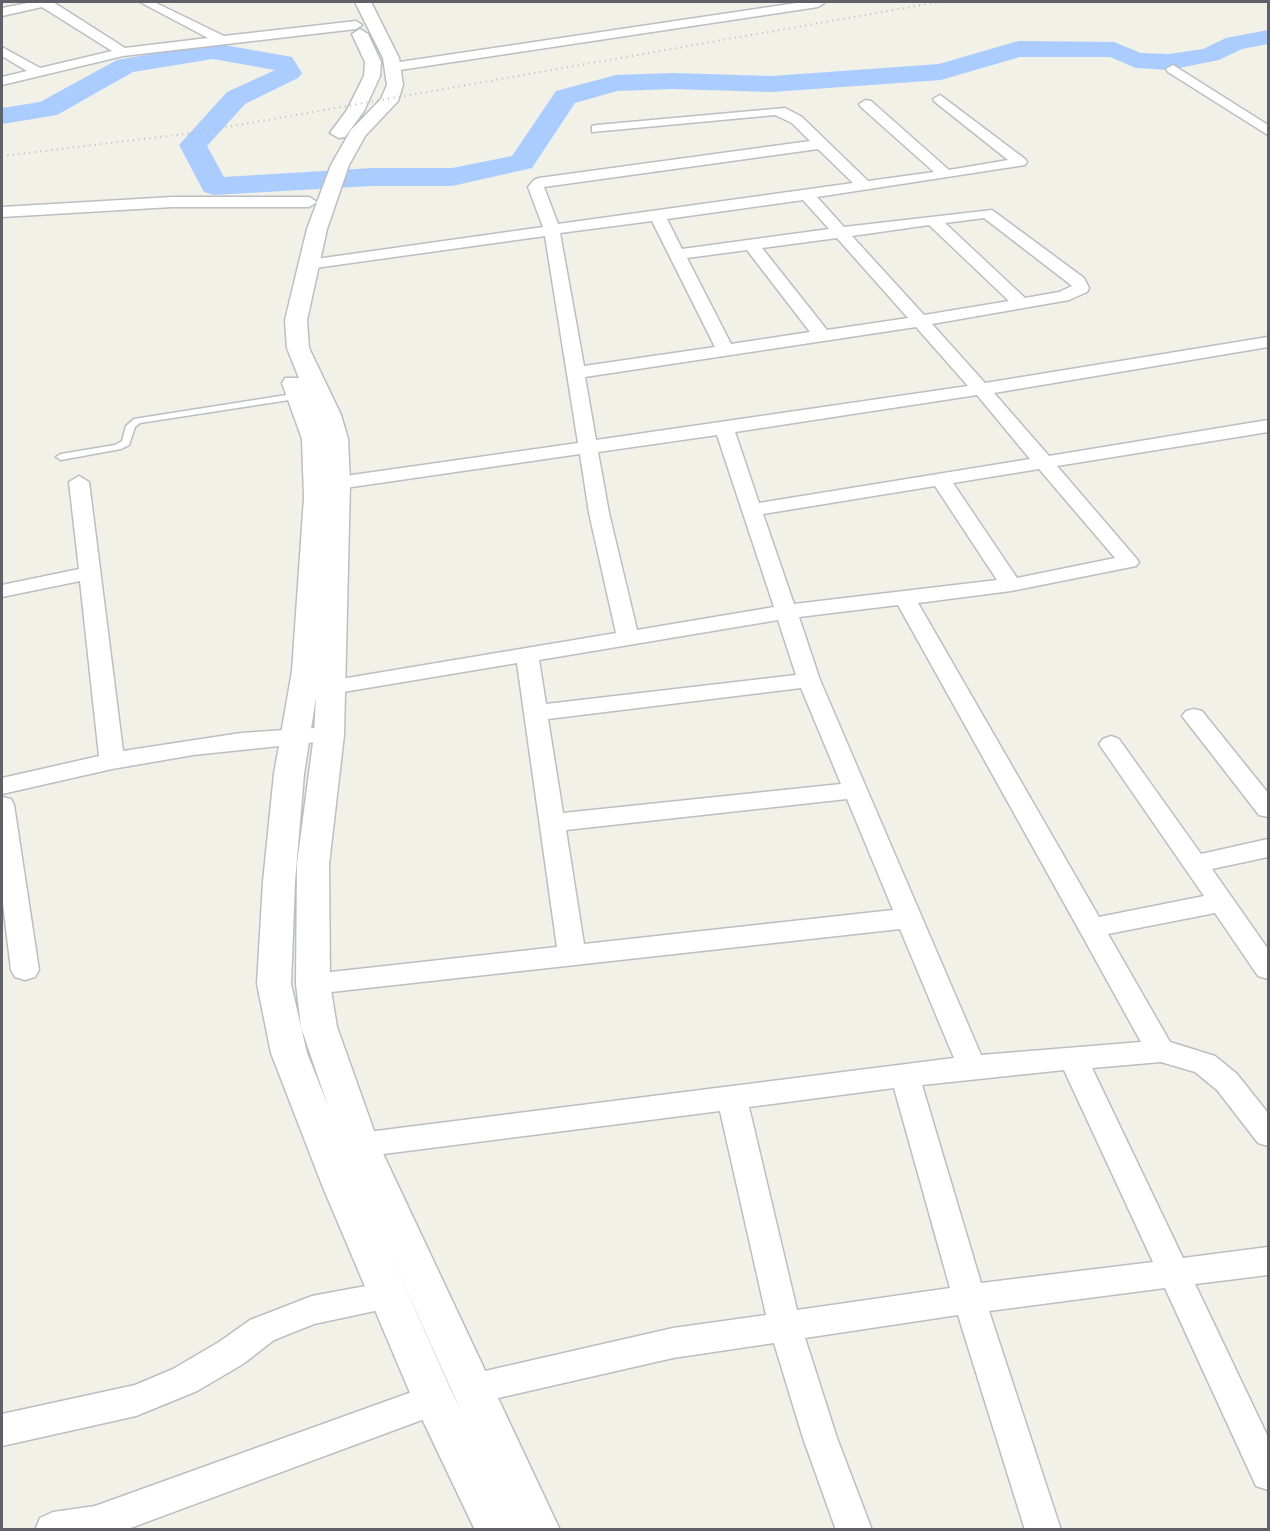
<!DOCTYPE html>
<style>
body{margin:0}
#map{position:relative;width:1270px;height:1531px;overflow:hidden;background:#f1f1e7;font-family:"Archivo Narrow",sans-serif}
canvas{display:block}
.frame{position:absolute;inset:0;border:3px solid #5e6168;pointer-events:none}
</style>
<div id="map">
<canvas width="1270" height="1531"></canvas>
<div class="frame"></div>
</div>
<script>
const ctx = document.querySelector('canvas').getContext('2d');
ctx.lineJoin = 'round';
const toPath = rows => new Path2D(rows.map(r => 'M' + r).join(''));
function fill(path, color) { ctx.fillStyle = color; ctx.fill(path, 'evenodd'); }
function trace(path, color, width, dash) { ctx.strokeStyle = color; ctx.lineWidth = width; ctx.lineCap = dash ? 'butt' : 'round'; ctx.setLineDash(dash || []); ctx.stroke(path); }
fill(toPath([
 [1268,30,1268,44,1242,49,1219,60,1169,70,1136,68,1110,57,1020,57,941,80,772,92,673,89,617,91,575,103,532,168,452,186,372,186,214,195,204,192,179,145,227,92,275,70,213,59,133,72,57,115,2,124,2,108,40,102,117,60,213,43,292,57,302,73,298,78,245,104,207,146,224,177,372,168,452,168,512,156,556,91,616,75,673,73,772,76,939,64,1018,41,1114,42,1141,53,1169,54,1203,49,1226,38,1268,30]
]), '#acf');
const service = toPath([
 [299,393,302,394,302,398,140,423,135,427,129,445,121,449,61,460,56,457,61,454,115,445,122,441,126,426,134,419,299,393]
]);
const minor = toPath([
 [33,2,53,2,125,48,208,38,140,2,154,2,224,36,356,21,362,25,356,29,123,56,2,85,2,77,27,71,2,56,2,47,40,68,112,51,42,7,2,16,2,8,33,2],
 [358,2,371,2,365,6,358,2],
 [803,2,824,3,818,7,393,71,386,67,393,63,803,2],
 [1173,65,1268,125,1268,135,1168,72,1166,69,1173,65],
 [940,95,1025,159,1027,162,1025,165,817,197,844,227,992,210,1084,278,1089,288,1087,292,1069,300,932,324,985,383,1268,337,1268,347,994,393,1049,456,1268,420,1268,432,1057,466,1136,558,1139,562,1136,566,1011,591,918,603,1099,917,1204,896,1099,744,1103,739,1111,736,1119,739,1201,854,1268,839,1268,857,1212,869,1268,949,1268,979,1258,976,1215,913,1108,934,1170,1042,1215,1056,1237,1074,1268,1113,1268,1146,1258,1143,1217,1090,1195,1072,1161,1062,1092,1068,1183,1258,1268,1247,1268,1275,1195,1284,1268,1437,1268,1490,1256,1486,1165,1288,989,1311,1061,1530,1025,1530,958,1315,805,1338,837,1438,872,1530,836,1530,803,1438,774,1343,673,1358,472,1404,460,1400,455,1389,460,1378,472,1374,673,1328,766,1315,720,1111,360,1157,349,1154,345,1145,349,1136,360,1133,954,1058,900,929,313,994,303,991,299,984,303,977,313,974,557,947,517,663,331,694,323,692,320,687,323,682,616,633,589,513,580,454,338,489,328,483,338,477,578,443,545,236,308,269,302,267,300,264,302,261,543,227,528,187,534,180,539,178,810,141,792,123,775,115,592,132,592,126,597,125,785,108,802,117,868,181,934,172,861,107,859,104,866,100,871,101,949,170,1008,160,935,102,933,99,940,95],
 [818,149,853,183,558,224,544,187,818,149],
 [803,200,829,229,682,249,667,219,803,200],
 [984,218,1071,285,1072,286,1059,292,1025,298,945,223,984,218],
 [652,221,715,347,584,366,560,233,652,221],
 [929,225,1009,301,924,315,852,236,929,225],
 [837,238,908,318,827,330,762,248,837,238],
 [747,250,810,332,731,344,687,258,747,250],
 [916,327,968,386,596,440,585,377,916,327],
 [977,395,1030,459,759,503,735,432,977,395],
 [717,435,774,607,637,630,609,513,598,452,717,435],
 [1039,469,1115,558,1017,578,953,483,1039,469],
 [935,486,997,580,794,604,763,514,935,486],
 [898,605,1078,928,1141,1042,981,1055,820,680,799,617,898,605],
 [778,620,796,675,546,704,539,660,778,620],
 [801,688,841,784,563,813,548,719,801,688],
 [847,799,893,910,584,944,566,830,847,799],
 [1064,1070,1153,1262,981,1283,922,1085,1064,1070],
 [894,1088,950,1288,797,1310,749,1107,894,1088],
 [172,197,309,197,317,202,309,207,172,207,2,217,2,207,172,197],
 [79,476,89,482,123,751,241,733,329,727,337,730,341,735,337,740,193,755,112,769,2,794,2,778,99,756,80,581,2,597,2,585,79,569,69,482,79,476],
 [1194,709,1202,711,1268,793,1268,817,1259,815,1186,721,1182,716,1186,711,1194,709],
 [2,797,11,799,14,805,39,970,35,977,25,980,15,977,11,970,2,895,2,797],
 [387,1282,398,1286,403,1296,398,1306,314,1324,274,1340,243,1364,197,1391,136,1416,2,1446,2,1414,135,1385,173,1369,219,1342,250,1320,312,1296,387,1282],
 [434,1384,446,1389,451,1400,446,1411,125,1530,35,1530,40,1518,53,1512,95,1506,434,1384]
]);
const tertiary = toPath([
 [355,2,371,2,399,58,403,85,398,101,365,136,349,165,327,229,307,320,309,348,341,415,348,439,350,483,344,735,329,864,330,984,337,1027,379,1145,560,1530,475,1530,413,1400,322,1185,271,1053,257,984,263,882,274,774,292,671,304,498,302,439,282,383,285,378,299,378,287,348,285,320,307,229,331,165,351,130,381,99,387,85,383,58,355,2],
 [316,697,314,735,297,864,296,984,301,1027,328,1106,307,1053,291,984,295,882,304,774,316,697],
 [390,1253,461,1411,450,1388,390,1253],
 [360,29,368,34,381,62,380,76,364,111,345,137,339,138,330,133,347,110,364,76,365,62,352,34,360,29]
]);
trace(service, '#bbbec3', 3);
trace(minor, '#bbbec3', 3);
trace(tertiary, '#bbbec3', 3);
fill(service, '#fff');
fill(minor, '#fff');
fill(tertiary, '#fff');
trace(toPath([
 [2,156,193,133,939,2]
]), '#bababb', 2, [1, 4.5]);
</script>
